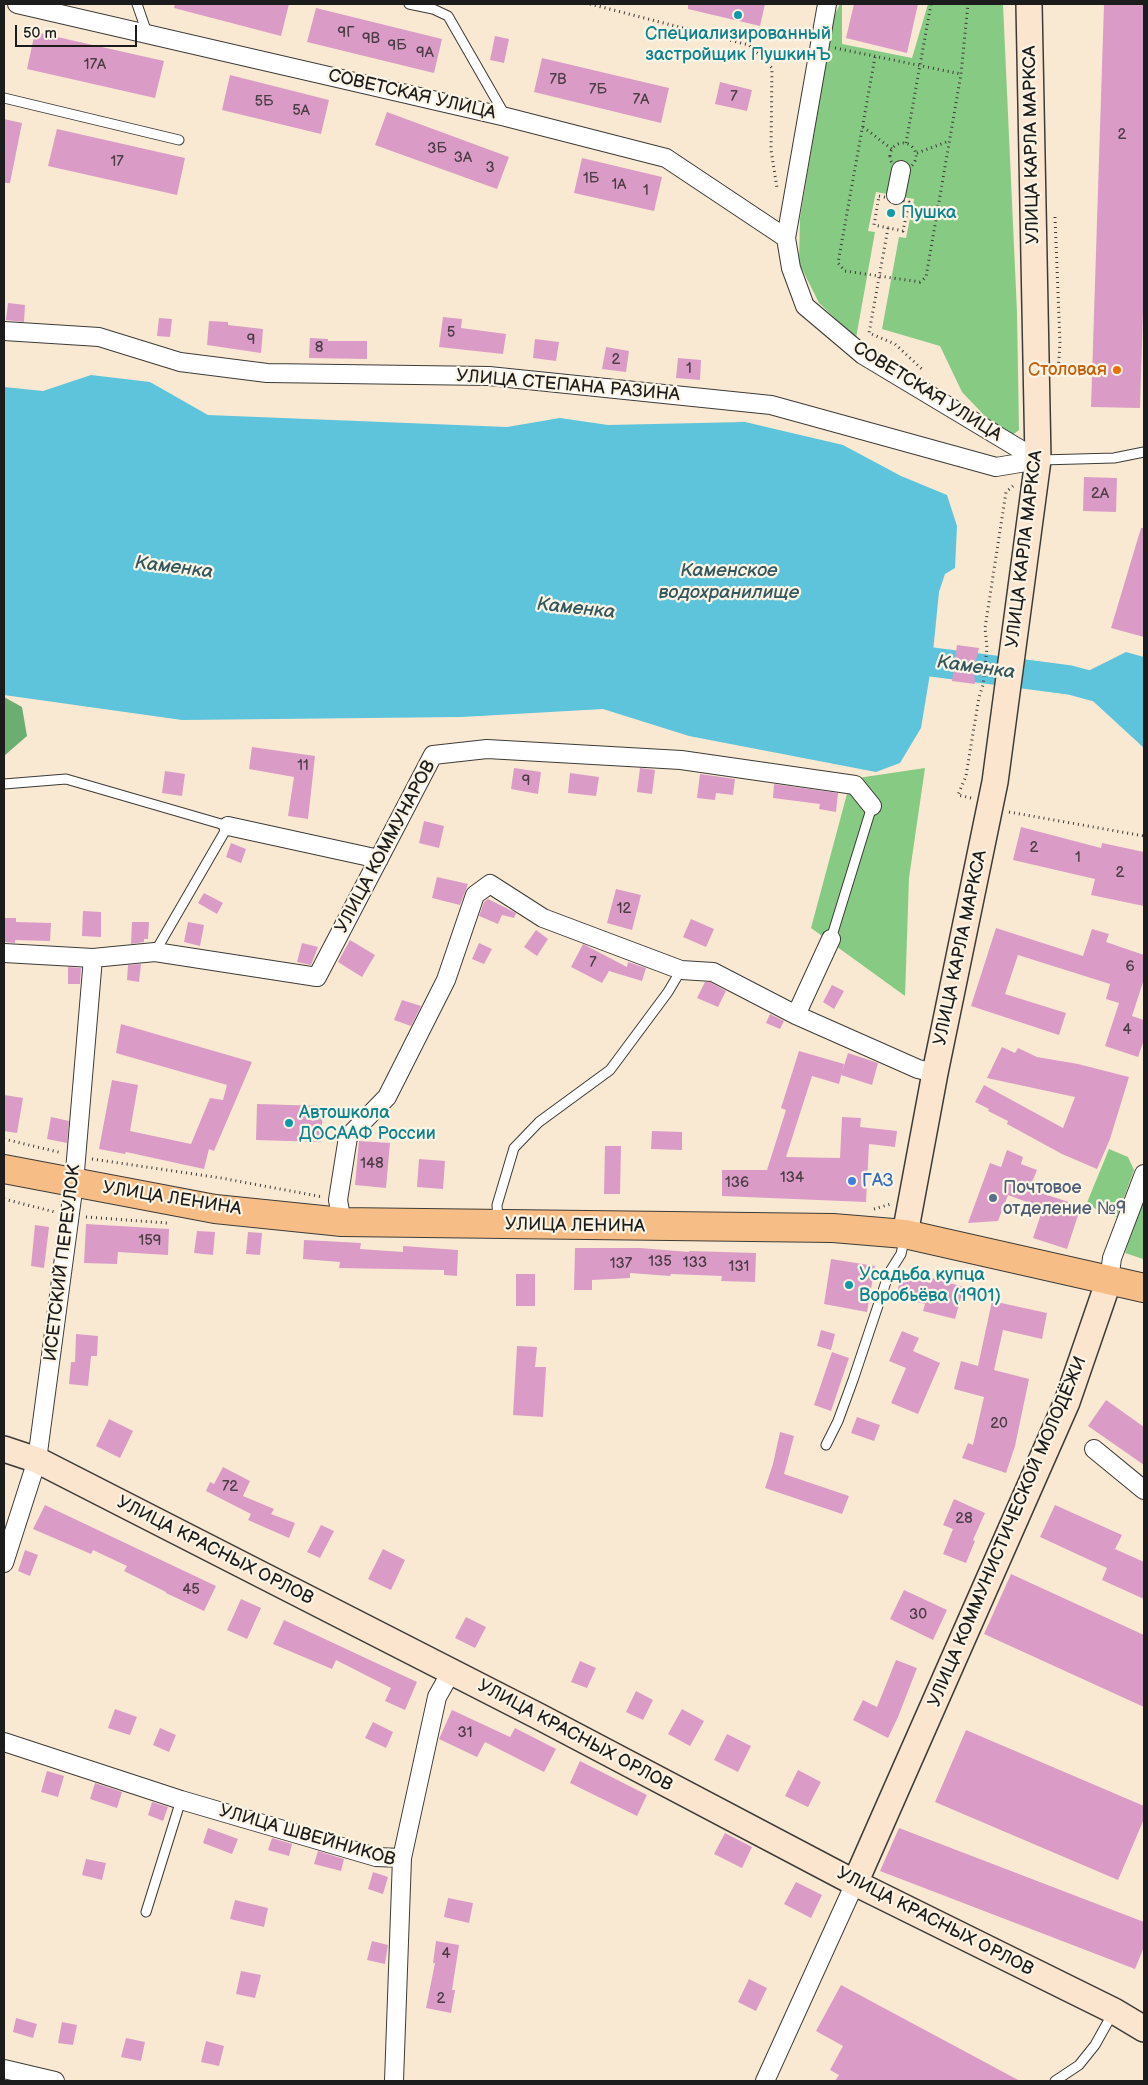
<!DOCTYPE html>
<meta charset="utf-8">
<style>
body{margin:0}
#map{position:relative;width:1148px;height:2085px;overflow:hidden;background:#f9e9d3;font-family:"Balsamiq Sans",sans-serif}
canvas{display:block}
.frame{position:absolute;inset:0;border:5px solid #1c1c1c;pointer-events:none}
.scale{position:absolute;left:15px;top:25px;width:122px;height:22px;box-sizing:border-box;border:2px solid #1c1c1c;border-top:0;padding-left:6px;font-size:15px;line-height:18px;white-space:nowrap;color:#1c1c1c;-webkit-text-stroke:4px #fcf5e5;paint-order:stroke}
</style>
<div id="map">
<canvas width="1148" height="2085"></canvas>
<div class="frame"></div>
<div class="scale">50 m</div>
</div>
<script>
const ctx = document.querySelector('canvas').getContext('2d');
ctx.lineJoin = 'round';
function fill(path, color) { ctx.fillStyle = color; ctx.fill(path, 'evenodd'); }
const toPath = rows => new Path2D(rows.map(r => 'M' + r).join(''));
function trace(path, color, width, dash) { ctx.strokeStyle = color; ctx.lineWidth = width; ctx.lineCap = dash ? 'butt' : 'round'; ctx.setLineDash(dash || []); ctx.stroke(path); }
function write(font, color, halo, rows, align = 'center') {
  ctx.font = font + ' "Balsamiq Sans",sans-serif'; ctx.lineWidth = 4.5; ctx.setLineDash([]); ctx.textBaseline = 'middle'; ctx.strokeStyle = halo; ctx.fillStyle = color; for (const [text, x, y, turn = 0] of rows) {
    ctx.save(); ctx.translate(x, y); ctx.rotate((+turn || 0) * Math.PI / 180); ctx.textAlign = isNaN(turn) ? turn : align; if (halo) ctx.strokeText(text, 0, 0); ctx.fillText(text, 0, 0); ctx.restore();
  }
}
fill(toPath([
 [840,4,842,4,842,44,912,58,928,4,1003,4,1017,312,1019,430,1011,436,1002,434,962,392,940,346,882,329,899,237,906,238,914,199,876,192,868,231,875,232,856,338,819,303,799,263,800,218,833,18],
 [925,768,909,878,905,996,811,928,851,779],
 [1109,1149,1128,1157,1134,1170,1117,1217,1086,1205],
 [1144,1194,1144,1256,1143,1259,1125,1253]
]), '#86ca84');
fill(toPath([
 [4,697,22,707,27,736,4,756]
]), '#6cae72');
fill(toPath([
 [91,375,150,382,208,415,507,427,560,418,608,425,745,422,843,445,901,476,947,495,957,526,955,568,945,574,939,592,932,662,921,728,900,763,876,772,689,736,603,709,462,717,182,720,4,695,4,387,43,391],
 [1126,652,1144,657,1144,748,1070,680]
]), '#5ec4db');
trace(toPath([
 [894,652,932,662,1070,680,1144,700]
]), '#5ec4db', 29);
fill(toPath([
 [175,4,289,4,281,36,174,8],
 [688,4,765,4,760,26,688,9],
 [854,4,918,4,907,53,846,38],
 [1104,4,1144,5,1144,311,1143,311,1140,408,1091,407],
 [316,8,442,39,434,73,307,42],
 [35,32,164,61,155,98,27,69],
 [495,36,509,39,504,63,490,60],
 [542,58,669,88,661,123,534,92],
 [230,75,329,100,321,134,222,110],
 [720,82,752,90,747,111,715,104],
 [387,112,509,157,497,189,375,145],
 [4,119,22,123,10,183,4,183],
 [57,129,185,158,177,195,48,166],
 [582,158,662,177,654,211,574,193],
 [8,303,25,305,24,322,6,320],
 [443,317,462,319,461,328,506,334,503,354,439,347],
 [159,318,172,319,170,337,157,336],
 [209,321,228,322,228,325,263,329,261,353,207,345],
 [310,338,328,339,328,341,367,341,367,359,309,358],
 [535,339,559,342,556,361,533,358],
 [606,347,629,351,626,372,602,369],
 [678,358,701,360,700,380,676,378],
 [1084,477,1117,478,1116,512,1083,511],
 [1141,528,1144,528,1144,637,1111,628],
 [957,645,979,648,974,668,975,684,952,681],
 [252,747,315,756,308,819,288,816,294,777,249,769],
 [514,768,541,772,538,794,511,789],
 [640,768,655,770,652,794,637,792],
 [165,771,185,774,182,796,162,793],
 [570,773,599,777,596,796,568,793],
 [700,774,735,779,733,795,716,793,715,800,697,798],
 [774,784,838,793,836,812,819,809,820,804,773,798],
 [424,821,444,826,439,848,419,843],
 [1021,827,1101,848,1102,843,1144,852,1144,906,1091,895,1095,879,1013,860],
 [231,843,246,849,241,863,226,857],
 [437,877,468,884,460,905,432,898],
 [616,889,641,895,632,930,607,923],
 [204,893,223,903,217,914,198,903],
 [488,899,516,913,514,918,502,915,498,924,479,916,484,902],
 [83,911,101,912,101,937,82,936],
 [4,918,16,918,16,922,51,923,50,941,15,940,15,943,4,942],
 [691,919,714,929,706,947,683,937],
 [132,922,149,922,148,939,144,939,144,942,131,944],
 [188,922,204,925,200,946,184,942],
 [996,928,1083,956,1092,929,1109,934,1106,942,1144,955,1144,979,1132,1016,1144,1020,1144,1040,1138,1057,1105,1046,1119,1003,1106,999,1110,984,1018,955,1005,994,1066,1013,1059,1035,971,1006],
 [536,930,548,939,537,956,524,947],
 [350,940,375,955,362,977,338,962],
 [302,943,318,947,311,965,297,962],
 [479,943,492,949,484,964,472,959],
 [583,944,627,967,628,962,646,968,642,981,609,971,602,983,571,967],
 [141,964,139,982,127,980,128,965],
 [68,967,81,968,80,984,68,984],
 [705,982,710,982,726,991,718,1007,697,998],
 [832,985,844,991,834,1009,823,1002],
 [402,1000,421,1006,411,1026,394,1020],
 [770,1014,784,1021,780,1029,766,1023],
 [121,1024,252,1062,214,1151,209,1149,204,1169,126,1152,125,1154,99,1149,112,1080,138,1085,130,1131,191,1144,210,1098,223,1100,227,1085,116,1053],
 [1002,1047,1015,1053,1018,1048,1037,1057,1078,1064,1129,1077,1110,1139,1097,1169,1062,1154,1007,1124,1008,1121,988,1111,989,1109,975,1102,984,1085,1063,1128,1075,1097,987,1078],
 [799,1051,844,1064,839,1084,812,1076,786,1157,840,1158,842,1117,861,1118,860,1127,897,1131,895,1147,869,1144,866,1202,722,1196,722,1170,767,1170,786,1110,781,1108],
 [848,1053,878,1063,872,1085,841,1075],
 [4,1095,23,1098,17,1133,4,1131],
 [257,1104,323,1106,321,1142,256,1140],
 [51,1117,69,1121,67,1143,47,1139],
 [652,1131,682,1132,682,1150,651,1149],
 [359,1141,390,1143,386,1188,355,1185],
 [605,1146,621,1146,620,1194,604,1194],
 [1007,1150,1023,1157,1021,1164,1037,1170,1032,1182,1044,1186,1041,1193,1081,1206,1067,1249,1033,1238,1043,1208,1008,1195,998,1221,968,1223,990,1163,1001,1167],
 [419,1159,445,1161,443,1189,417,1187],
 [86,1224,169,1229,168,1255,118,1252,117,1264,84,1263],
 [35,1225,49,1227,44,1268,31,1266],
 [197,1231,215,1232,213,1255,194,1253],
 [248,1232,262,1233,260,1255,246,1254],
 [304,1240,361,1243,360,1249,403,1252,403,1246,458,1250,457,1276,444,1275,444,1270,339,1268,340,1262,303,1259],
 [575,1248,640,1248,689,1252,689,1251,756,1253,755,1282,721,1281,722,1276,671,1274,670,1276,630,1273,630,1278,592,1280,592,1290,574,1290],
 [831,1259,875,1266,867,1312,824,1304],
 [516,1274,535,1274,535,1306,516,1306],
 [901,1276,931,1283,932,1278,964,1287,955,1319,923,1311,925,1304,896,1297],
 [992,1301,1047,1313,1042,1339,1003,1330,994,1370,1029,1379,1015,1446,1006,1473,962,1458,968,1443,973,1445,984,1397,954,1389,961,1361,978,1366],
 [821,1330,835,1334,831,1350,817,1346],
 [902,1331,919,1338,913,1351,940,1363,918,1414,891,1403,906,1368,889,1361],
 [76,1334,98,1336,97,1356,91,1356,88,1386,69,1384,71,1362,75,1362],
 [517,1346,537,1347,535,1367,546,1367,543,1417,513,1415],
 [832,1352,849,1358,831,1411,814,1405],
 [1106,1400,1144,1427,1144,1465,1088,1426],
 [857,1417,880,1425,874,1441,851,1433],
 [109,1419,133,1431,120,1458,96,1446],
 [780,1432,794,1436,784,1474,849,1496,842,1514,765,1488,773,1464],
 [223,1467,250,1481,243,1496,274,1509,271,1514,295,1523,289,1538,248,1520,251,1514,206,1491,210,1482,214,1484],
 [954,1499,985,1513,973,1540,975,1541,966,1563,943,1554,953,1529,943,1525],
 [45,1505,216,1586,204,1611,166,1593,166,1592,124,1571,127,1566,93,1550,91,1554,33,1529],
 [1055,1505,1122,1535,1115,1549,1144,1562,1144,1599,1102,1580,1107,1568,1040,1537],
 [321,1525,334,1531,320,1558,307,1552],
 [383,1549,405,1560,391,1590,368,1579],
 [25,1550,38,1555,30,1576,18,1571],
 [1011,1574,1144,1635,1144,1707,984,1634],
 [904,1590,947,1610,933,1640,890,1619],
 [241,1599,261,1608,247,1639,227,1630],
 [466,1617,486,1627,475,1648,455,1638],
 [284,1620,417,1682,405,1710,385,1701,391,1688,336,1660,332,1669,273,1644],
 [896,1660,917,1668,898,1717,888,1738,853,1720,863,1700,877,1707],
 [580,1661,596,1668,587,1688,571,1682],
 [636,1691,653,1700,643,1720,626,1712],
 [115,1709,137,1717,130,1735,108,1728],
 [682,1709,704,1721,690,1746,668,1734],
 [452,1710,510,1737,515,1728,556,1749,544,1772,485,1742,477,1757,439,1739],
 [373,1722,393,1732,386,1748,365,1738],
 [160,1728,176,1735,169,1752,153,1745],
 [966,1730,1144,1806,1144,1819,1118,1880,935,1802],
 [727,1734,751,1746,738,1772,714,1760],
 [580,1761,647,1795,637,1816,570,1783],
 [798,1770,821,1782,808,1807,785,1796],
 [47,1771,64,1776,58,1797,41,1792],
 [95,1783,122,1792,117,1808,90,1799],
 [152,1802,168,1807,163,1821,148,1815],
 [208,1828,238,1839,232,1854,203,1843],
 [899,1828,1144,1922,1144,1947,1135,1969,880,1871],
 [725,1833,752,1847,742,1868,714,1854],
 [272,1838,292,1844,289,1856,268,1850],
 [318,1851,344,1859,341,1871,314,1864],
 [86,1859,106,1863,102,1880,82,1875],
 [373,1872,388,1877,383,1894,368,1889],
 [796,1882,822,1895,811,1918,784,1904],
 [448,1898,473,1903,469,1923,444,1917],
 [235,1900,268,1908,264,1927,230,1919],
 [372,1941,388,1945,385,1964,367,1960],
 [436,1941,459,1945,452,1990,455,1990,451,2013,426,2008,435,1963,433,1963],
 [241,1971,261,1975,255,1998,236,1994],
 [749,1979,767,1988,756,2011,738,2002],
 [841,1985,1020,2081,835,2081,839,2075,830,2070,843,2046,816,2031],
 [16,2018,37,2024,33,2038,13,2032],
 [62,2022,77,2025,73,2045,58,2043],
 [126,2038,145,2042,141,2061,121,2057],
 [206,2041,224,2046,219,2066,201,2062]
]), '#da9cc6');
const lane = toPath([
 [137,4,147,33],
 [409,4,433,9,448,16,506,117],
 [4,98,179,140],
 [1041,460,1114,458,1144,452],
 [4,784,66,779,228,826,155,952],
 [831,939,872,806],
 [498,1220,497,1205,514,1148,539,1122,610,1070,668,992,681,970],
 [826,1445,838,1421,853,1380,889,1273,901,1254,905,1236],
 [146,1912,181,1800],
 [1055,2081,1079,2065,1095,2045,1114,2011]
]);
const street = toPath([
 [17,4,506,117,666,158,786,238],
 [827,4,786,238,791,268,805,306,863,355,1038,460],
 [896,195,901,170],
 [4,331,99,337,180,362,267,373,489,376,771,405,996,467,1038,460],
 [228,826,379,859],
 [4,953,93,958,155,952,317,977,433,755,487,749,681,760,855,785,872,806],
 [796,1015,831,939],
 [342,1222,338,1200,348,1137,387,1097,446,980,475,895,490,884,543,918,681,970,713,972,796,1015,918,1069,935,1073],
 [1109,1280,1112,1258,1144,1174],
 [1094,1449,1144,1490],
 [4,1563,37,1460,74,1183,93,958],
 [4,1742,181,1800,376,1857,402,1858,394,2081],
 [402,1858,437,1697,451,1672],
 [4,2069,55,2081],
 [765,2081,855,1883]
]);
const secondary = toPath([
 [905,1234,935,1073,995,782,1038,460,1029,4],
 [4,1449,37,1460,540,1717,855,1883,1114,2011,1144,2029],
 [855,1883,1067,1402,1109,1280]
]);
const primary = toPath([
 [4,1169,215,1209,342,1222,833,1228,905,1234,1144,1288]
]);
trace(lane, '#3d3b37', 11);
trace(street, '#3d3b37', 20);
trace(secondary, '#3d3b37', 28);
trace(primary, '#3d3b37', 30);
trace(toPath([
 [590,4,749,45,772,68,771,150,777,188],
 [835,48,961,74],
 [875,57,838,263,845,271,920,282,926,277,961,74,968,4],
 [863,127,892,149],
 '890 156a13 13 0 1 1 26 0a13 13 0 1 1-26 0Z',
 [906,143,931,4],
 [917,153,949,141],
 [879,196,909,202,903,231,874,225,879,196],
 [1055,217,1060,343,1058,373],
 [888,228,869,333,895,344,924,371],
 [971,798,958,795,966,776,979,697,983,685,987,648,985,628,1006,492,1013,486],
 [1009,812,1144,836],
 [4,1139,62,1153],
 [92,1159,221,1178,323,1197],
 [4,1199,55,1212],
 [874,1209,891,1204],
 [86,1217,167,1223]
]), '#3d3b37', 3, [1, 4]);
trace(lane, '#fff', 9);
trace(street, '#fff', 18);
trace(secondary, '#fbe5cf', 25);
trace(primary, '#f6be86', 28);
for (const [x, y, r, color] of [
 [738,15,5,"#0f9aa8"],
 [891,213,5,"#0f9aa8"],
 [1117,370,5,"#e8710a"],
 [289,1123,5,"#0f9aa8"],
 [852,1181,5,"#3f7fe0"],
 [993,1198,5,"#5c6f8a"],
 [849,1285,5,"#0f9aa8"]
]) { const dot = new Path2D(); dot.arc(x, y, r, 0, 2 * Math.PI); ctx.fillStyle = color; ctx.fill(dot); trace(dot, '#fcf5e5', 2); }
write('15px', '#4c3c46', null, [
 ["9Г",346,33],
 ["9В",371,39],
 ["9Б",397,46],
 ["9А",425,53],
 ["17А",95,65],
 ["7В",558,80],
 ["7Б",598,90],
 ["7",734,97],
 ["7А",641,100],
 ["5Б",264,102],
 ["5А",301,111],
 ["2",1122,135],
 ["3Б",437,149],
 ["3А",463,158],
 ["17",117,162],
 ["3",490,168],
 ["1Б",591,179],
 ["1А",619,185],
 ["1",646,191],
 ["5",451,333],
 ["9",251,340],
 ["8",319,348],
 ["2",616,360],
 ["1",689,369],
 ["2А",1100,494],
 ["11",303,766],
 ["9",526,781],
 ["2",1034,848],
 ["1",1078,858],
 ["2",1120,873],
 ["12",624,909],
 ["7",593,963],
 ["6",1130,967],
 ["4",1127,1030],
 ["148",372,1164],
 ["134",792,1178],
 ["136",737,1183],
 ["159",150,1241],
 ["135",660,1262],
 ["133",695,1263],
 ["137",621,1264],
 ["131",739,1267],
 ["20",999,1424],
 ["72",230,1487],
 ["28",964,1519],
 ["45",191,1590],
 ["30",918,1615],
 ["31",465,1733],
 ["4",446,1954],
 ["2",441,1999]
]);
write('18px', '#0d838f', '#fcf5e5', [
 ["Специализированный",738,34,"center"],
 ["застройщик ПушкинЪ",738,55,"center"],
 ["Пушка",901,213],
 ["Автошкола",299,1113],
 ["ДОСААФ России",299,1134],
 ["Усадьба купца",859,1275],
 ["Воробьёва (1901)",859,1296]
], 'left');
write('18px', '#1c1c1c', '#fcf5e5', [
 ["СОВЕТСКАЯ УЛИЦА",412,95,13],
 ["УЛИЦА КАРЛА МАРКСА",1032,145,-91],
 ["УЛИЦА СТЕПАНА РАЗИНА",568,386,5],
 ["СОВЕТСКАЯ УЛИЦА",927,392,32],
 ["УЛИЦА КАРЛА МАРКСА",1025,549,-83],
 ["УЛИЦА КОММУНАРОВ",386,847,-62],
 ["УЛИЦА КАРЛА МАРКСА",961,948,-78],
 ["УЛИЦА ЛЕНИНА",172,1199,9],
 ["УЛИЦА ЛЕНИНА",575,1226,1],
 ["ИСЕТСКИЙ ПЕРЕУЛОК",63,1263,-83],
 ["УЛИЦА КОММУНИСТИЧЕСКОЙ МОЛОДЁЖИ",1008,1532,-67],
 ["УЛИЦА КРАСНЫХ ОРЛОВ",215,1551,27],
 ["УЛИЦА КРАСНЫХ ОРЛОВ",575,1736,28],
 ["УЛИЦА ШВЕЙНИКОВ",307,1836,16],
 ["УЛИЦА КРАСНЫХ ОРЛОВ",935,1922,27]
]);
write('18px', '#c56008', '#fcf5e5', [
 ["Столовая",1107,370]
], 'right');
write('18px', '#366cbe', '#fcf5e5', [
 ["ГАЗ",862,1181]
], 'left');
write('18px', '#4e5e75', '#fcf5e5', [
 ["Почтовое",1003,1188],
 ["отделение №9",1003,1209]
], 'left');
write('italic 19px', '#33575f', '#fcf5e5', [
 ["Каменка",174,568,7],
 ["Каменское",729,571],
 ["водохранилище",729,593],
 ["Каменка",576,609,6],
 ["Каменка",976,668,8]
]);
</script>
